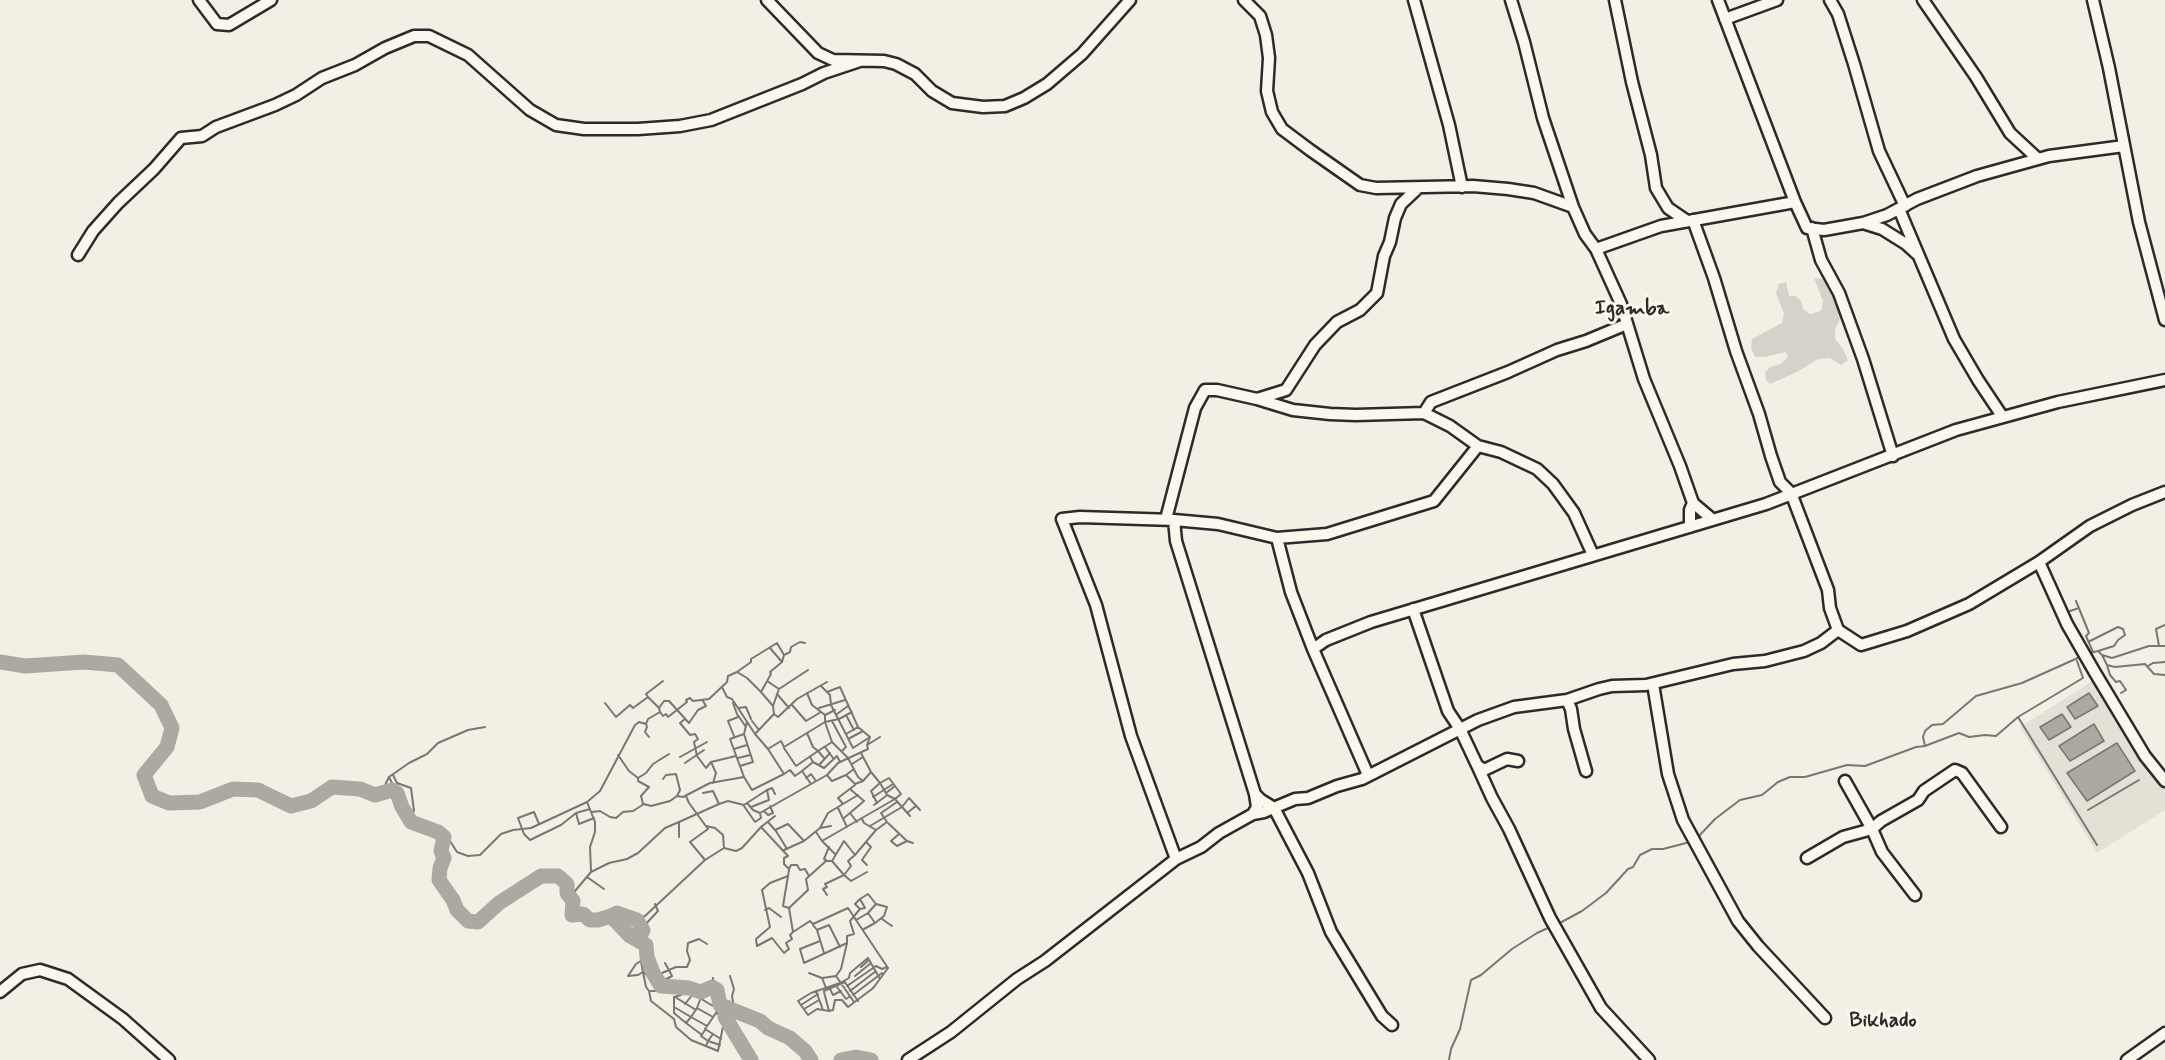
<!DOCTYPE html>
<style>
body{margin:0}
canvas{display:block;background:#f3efe4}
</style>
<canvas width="2165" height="1060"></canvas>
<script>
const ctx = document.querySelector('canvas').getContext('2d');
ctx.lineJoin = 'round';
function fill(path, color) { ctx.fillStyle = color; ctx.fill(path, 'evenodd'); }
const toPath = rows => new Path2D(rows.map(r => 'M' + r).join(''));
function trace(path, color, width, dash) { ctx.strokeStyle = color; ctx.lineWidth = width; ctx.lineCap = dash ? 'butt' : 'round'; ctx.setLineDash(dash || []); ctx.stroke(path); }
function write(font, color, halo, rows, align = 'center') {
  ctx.font = font + ' Mynerve,sans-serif'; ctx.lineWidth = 6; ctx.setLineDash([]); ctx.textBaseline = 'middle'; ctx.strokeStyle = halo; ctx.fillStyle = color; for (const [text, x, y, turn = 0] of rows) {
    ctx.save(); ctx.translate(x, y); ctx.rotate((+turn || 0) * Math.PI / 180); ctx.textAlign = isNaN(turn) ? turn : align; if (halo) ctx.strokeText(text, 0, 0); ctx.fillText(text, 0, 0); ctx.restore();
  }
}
fill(toPath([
 [2094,680,2141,756,2165,789,2165,810,2097,853,2020,727]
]), '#e4e0d6');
fill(toPath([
 [1814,278,1823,279,1832,289,1838,304,1840,319,1835,329,1835,339,1843,349,1848,360,1841,365,1830,358,1818,359,1797,372,1770,384,1766,380,1765,373,1770,367,1781,364,1788,357,1786,352,1765,357,1755,357,1751,348,1752,339,1782,323,1784,314,1776,293,1779,284,1786,282,1789,296,1796,296,1801,301,1803,309,1810,314,1821,311,1823,301]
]), '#d5d2c9');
const water = toPath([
 [2089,693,2098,706,2075,719,2067,707,2089,693],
 [2062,714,2071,727,2049,740,2040,727,2062,714],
 [2094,724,2104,741,2070,761,2059,746,2094,724],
 [2117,743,2135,771,2087,801,2067,773,2117,743]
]);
fill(water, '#aca9a2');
trace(water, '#787772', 1.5);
trace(toPath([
 [2076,601,2089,633,2086,636,2093,652],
 [2070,611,2079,608],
 [2090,641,2118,627,2123,629,2125,635,2118,640,2114,646,2098,651],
 [2159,646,2156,629,2165,625],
 [770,648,782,662],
 [2090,653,2098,651,2102,655,2112,658,2149,646,2165,646],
 [2102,655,2107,665,2115,667,2145,664,2154,674,2165,675],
 [2107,665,2110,675,2116,682,2120,681,2126,690,2121,693],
 [2148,666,2153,663,2165,662],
 [737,672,747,678,761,692,771,674,770,672,782,662,784,655],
 [767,681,779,689],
 [821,686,830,695,831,705,853,748,870,737],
 [722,687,727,697,732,699,738,708,746,707,751,719],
 [761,692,773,706,779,689,808,670],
 [827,692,840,687,858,727,870,737,867,745],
 [807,693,812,705,825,715,825,722,832,742,848,758,858,777,863,781],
 [777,694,789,708],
 [648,697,659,708],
 [605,703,616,717,630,705,633,708,648,697,646,694,663,681],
 [733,703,737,714,746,727],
 [792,705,806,721,821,712],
 [773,706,774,714,778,717,797,699,827,682],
 [738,708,755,734,774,714],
 [819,708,845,700],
 [660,712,659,708,664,701,669,701,689,723,698,710,706,706,703,701],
 [837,714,848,706],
 [825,715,835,710],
 [846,715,854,730],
 [2018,717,2097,845],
 [685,719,680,723,690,735,695,734,698,739,694,742,697,756,706,768,711,762],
 [752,721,759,730],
 [832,721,846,747,842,751],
 [747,722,744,734,730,739,744,777,752,790,784,774,768,749],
 [646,724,647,727,645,732,649,737],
 [807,733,813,747,818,751,832,742],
 [755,734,768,749,781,741,784,747,825,722,839,719,852,712],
 [846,734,858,727],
 [734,736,728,721,738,717],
 [850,738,863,731],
 [1925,746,1959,733,1969,737,1985,735,1996,736,2018,717,2083,678,2077,661],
 [825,747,833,758],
 [784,748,796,766,818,751,824,758],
 [734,749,747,745],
 [618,755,629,771,638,778],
 [680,757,707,742],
 [810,757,813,762,824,768,837,756,840,762],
 [738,758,750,755],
 [685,763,704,750],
 [852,764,863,757],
 [819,765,830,753],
 [740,766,753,762,744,734],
 [802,771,813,762],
 [871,772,880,783,889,778,901,794,895,799,910,816],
 [784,774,790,770,795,776,802,771,811,784],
 [393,775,397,783,411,788,414,811,409,818],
 [827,775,832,781,846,775,854,769],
 [846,775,855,784,863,781,871,772,861,753],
 [389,777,397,793],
 [806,778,811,774,816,781],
 [663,779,666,775,676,774,680,790,677,796],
 [713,783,716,773,711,762,736,756],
 [384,792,386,783,389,777,409,763,427,754,438,743,468,730,485,727],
 [886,793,895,786],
 [686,796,689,803,708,829,690,842,705,860,724,848,736,851,742,848,761,827,788,856,784,858,784,864,789,869,791,865,797,865,800,870,805,869,809,876],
 [873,797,893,784],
 [587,802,600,791,635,725,639,722,646,724,648,719,660,712,663,716,666,714,668,717,687,702,686,700,690,698,693,701,709,699,727,682,728,676,737,672,751,662,751,659,777,643,784,655,790,652,791,647,800,642,805,643],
 [877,803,871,791,880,783,887,795,895,799],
 [643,804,641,796,649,787,638,781,638,778,646,773,653,764,669,754],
 [719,804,728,801,744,805,767,790,772,788,775,794],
 [843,804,838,798,855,785],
 [874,805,886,796],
 [744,806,755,822,761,818,760,813,753,810,747,803],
 [751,807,769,800,767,790],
 [838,808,847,827],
 [2088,810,2139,780],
 [764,811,768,815,773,813,770,806],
 [592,812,600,811,610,817,616,818,623,812,633,811,644,804,651,806,670,801,677,796,683,797,710,783,744,777],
 [576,813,579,824,594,818],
 [760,813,827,775,838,763,868,749,867,745,880,737],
 [850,813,857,822],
 [907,813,916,806],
 [844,818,864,801,850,789],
 [862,819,864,823,876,830,887,822,881,813,897,802],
 [768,822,775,830,788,824,804,841],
 [888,823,907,841,913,843],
 [539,824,534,812,518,818,524,834,530,840,561,825,576,813,590,809],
 [706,826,715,828,723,835,724,848],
 [870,826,902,807,909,798,920,810],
 [761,827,775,816],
 [820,828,828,813,858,795],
 [776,831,787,849],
 [816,832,822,841,835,854],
 [899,834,891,841,897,846,907,841],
 [444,837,450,841,457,852,468,856,480,855,501,834,513,830,531,828,587,802,595,822,595,832,590,847,591,872],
 [679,837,679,822,719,804,713,791,703,793],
 [1698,837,1715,819,1740,800,1762,795,1778,782,1790,777,1805,777,1847,765,1865,766,1916,747,1925,746,1923,737,1925,731,1932,725,1943,724,1976,696,2022,683,2080,657],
 [822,841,895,799],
 [867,843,871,847,862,860,867,865],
 [784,850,804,841,820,828,831,826],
 [855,855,876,830],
 [826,860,824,859,829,847],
 [788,876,770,883,762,890,770,927,756,939,757,946,772,938,784,953,789,949,786,943,792,939,790,935,793,932,789,908,783,906,789,870],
 [587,877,604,889],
 [827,895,823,889,827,887,825,884,844,875,832,861],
 [569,896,575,891,591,872,609,863,627,859,638,853,665,828,679,822],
 [860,899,868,894,876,904],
 [789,908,808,890,806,879,826,861,832,861,844,841,855,855,848,861,851,866,844,875,851,881,867,872],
 [765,910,769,908,781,917],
 [882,919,892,926],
 [637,920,645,916,705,860],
 [856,920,868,913,876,904,887,907,884,916,875,923],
 [1558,924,1582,911,1606,893,1628,869,1633,867,1640,855,1652,849,1663,849,1690,842],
 [813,925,817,930,829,925,840,947],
 [642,928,658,911,655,904],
 [864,929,875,923,868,913],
 [817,930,824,953],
 [793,932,810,921,813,924,848,908,888,968,874,987,872,989,848,1007,842,1000,835,1000,833,1010,829,1011,817,1009,808,1015,798,1001,811,993,840,983,849,978,850,973,868,958,880,979],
 [820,941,800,949,804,963,847,943,847,936,854,934,850,921,860,909,865,908,860,899,855,904,860,909],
 [861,967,869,960],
 [643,972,646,987,649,991,651,1001,674,1019,676,1027,691,1040,718,1051,725,1017,716,1013,720,1005],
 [643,972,653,980],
 [809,973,822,978,836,976,854,1002],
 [628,976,636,964,647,957],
 [628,976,638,975,643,972,641,961],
 [655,976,676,967,687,967,690,960,687,951,688,943,699,939,707,944],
 [730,976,734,989,732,996,734,1009],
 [836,976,841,969,847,943],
 [855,976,871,963],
 [822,978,826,988],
 [844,981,858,1001],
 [659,983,672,976,665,963],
 [847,986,876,966,882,969,887,967],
 [684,987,683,991,693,994,685,1004],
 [712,987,713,978],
 [837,987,846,999,849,997],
 [830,989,833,995,841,991],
 [695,990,693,994,718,1009],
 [651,991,655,991,661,986],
 [683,991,681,995,674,997,674,1013,686,1023],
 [816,991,823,1010],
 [824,991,845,982],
 [850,991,876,971],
 [824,992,829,1011],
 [853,995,882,973],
 [675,997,696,1010],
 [700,1000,697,1008,713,1017],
 [801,1005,818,994],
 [674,1007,691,1017,686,1023,702,1035],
 [697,1008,691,1017,707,1026],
 [804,1009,819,1000],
 [716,1013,705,1029,721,1039],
 [705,1030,701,1036,708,1041,706,1046],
 [713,1034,708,1041,720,1045],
 [1449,1060,1451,1049,1460,1029,1471,980,1481,975,1512,949,1537,933,1550,927]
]), '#787772', 2);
trace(toPath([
 [0,662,25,666,84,662,118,665,161,705,172,728,167,747,144,775,152,796,169,803,200,802,233,789,258,790,291,806,311,801,332,787,360,789,375,795,392,790,397,793,402,807,411,822,438,832,444,837,441,851,444,858,440,868,439,880,453,900,457,910,468,921,478,922,499,903,541,876,558,876,567,884,567,893,573,901,572,915,583,914,590,920,598,920,611,916,630,936,646,945,647,957,653,973,661,986,689,988,701,992,712,987,717,990,720,1005,760,1021,768,1028,790,1038,805,1051,811,1060],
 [611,916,617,913,637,920,643,930,639,939],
 [726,1007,725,1017,751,1060],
 [841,1060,856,1057,871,1060]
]), '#aca9a2', 15);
const minor = toPath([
 [199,0,217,24,229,25,271,0],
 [767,0,818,53,833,60,884,61,896,64,915,74,932,91,952,103,983,107,1005,106,1024,98,1047,84,1082,54,1130,0],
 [1244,0,1260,16,1266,35,1269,58,1267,91,1272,112,1282,129,1310,150,1360,185,1376,188,1473,186,1508,189,1534,193,1573,207,1585,234,1596,249,1661,226,1795,202,1807,228,1824,230,1863,223,1887,215,1917,199,1977,176,2049,156,2124,146],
 [1414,0,1449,125,1462,187],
 [1511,0,1524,42,1543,118,1573,207],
 [1615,0,1632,82,1651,155,1656,188,1668,208,1687,221],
 [1718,0,1795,202],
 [1830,0,1838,14,1854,64,1879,151,1905,206],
 [1923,0,1976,77,2010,133,2038,159],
 [2093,0,2109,68,2139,222,2165,320],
 [1725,19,1777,0],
 [1899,209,1954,339,1978,380,2002,416],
 [1693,220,1714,278,1736,351,1759,414,1771,456,1780,482,1791,493,1828,590,1830,608,1838,630,1861,645,1907,631,1969,604,2039,562,2090,526,2132,505,2165,492],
 [1863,223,1882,229,1906,244,1917,254],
 [1812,228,1821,260,1839,293,1863,359,1893,456],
 [1596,249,1621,304,1644,379,1680,466,1693,503,1712,519],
 [78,255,93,231,118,203,154,169,181,138,202,136,216,127,275,105,296,95,322,78,355,65,385,48,414,36,429,36,468,55,530,110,556,125,584,129,638,129,680,126,711,120,802,84,824,73,860,61],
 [1257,399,1293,410,1330,414,1356,415,1424,413,1450,426,1478,446,1501,452,1537,469,1553,484,1574,513,1593,555],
 [1424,413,1431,402,1508,372,1557,350,1586,341,1627,324],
 [1166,519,1195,408,1205,390,1217,390,1257,399,1286,390,1315,345,1337,322,1360,310,1377,293,1384,256,1390,242,1395,218,1401,204,1418,188],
 [1174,520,1218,524,1277,538,1327,534,1434,501,1478,446],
 [1690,527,1690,510,1693,503],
 [1277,538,1291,592,1313,649,1326,640,1371,622,1766,504,1956,430,2058,402,2165,380],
 [2039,562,2067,624,2094,671,2145,756,2165,781],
 [1413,609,1448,711,1460,729,1477,765,1484,770,1507,759,1518,761],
 [1313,649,1368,775],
 [1653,684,1668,774,1683,820,1738,921,1758,946,1825,1018],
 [1567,700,1599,689,1612,686,1646,685,1733,664,1765,661,1804,651,1821,643,1838,630],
 [1477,765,1492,798,1509,829,1550,918,1601,1008,1649,1060],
 [1845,781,1872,829,1882,852,1915,895],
 [1253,814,1264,812,1295,799,1308,798,1337,786,1362,779,1478,720,1514,707,1567,700,1571,709,1574,729,1586,771],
 [1807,858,1843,837,1872,829,1881,821,1918,800,1924,791,1955,770,1962,773,2001,827],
 [1176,859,1131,736,1096,605,1062,519,1080,517,1174,520,1176,541,1255,794,1261,800,1274,808,1308,873,1331,932,1382,1016,1392,1025],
 [0,992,22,974,40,970,68,979,123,1019,169,1060],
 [908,1060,951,1032,1017,979,1045,961,1176,859,1201,847,1219,833,1253,814,1257,807,1255,794],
 [2127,1060,2165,1033]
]);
trace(minor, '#2b2b2b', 15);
trace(minor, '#fbf7ec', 10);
write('bold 21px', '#2b2b2b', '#fbf7ec', [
 ["Igamba",1632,310],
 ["Bikhado",1883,1022]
]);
</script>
